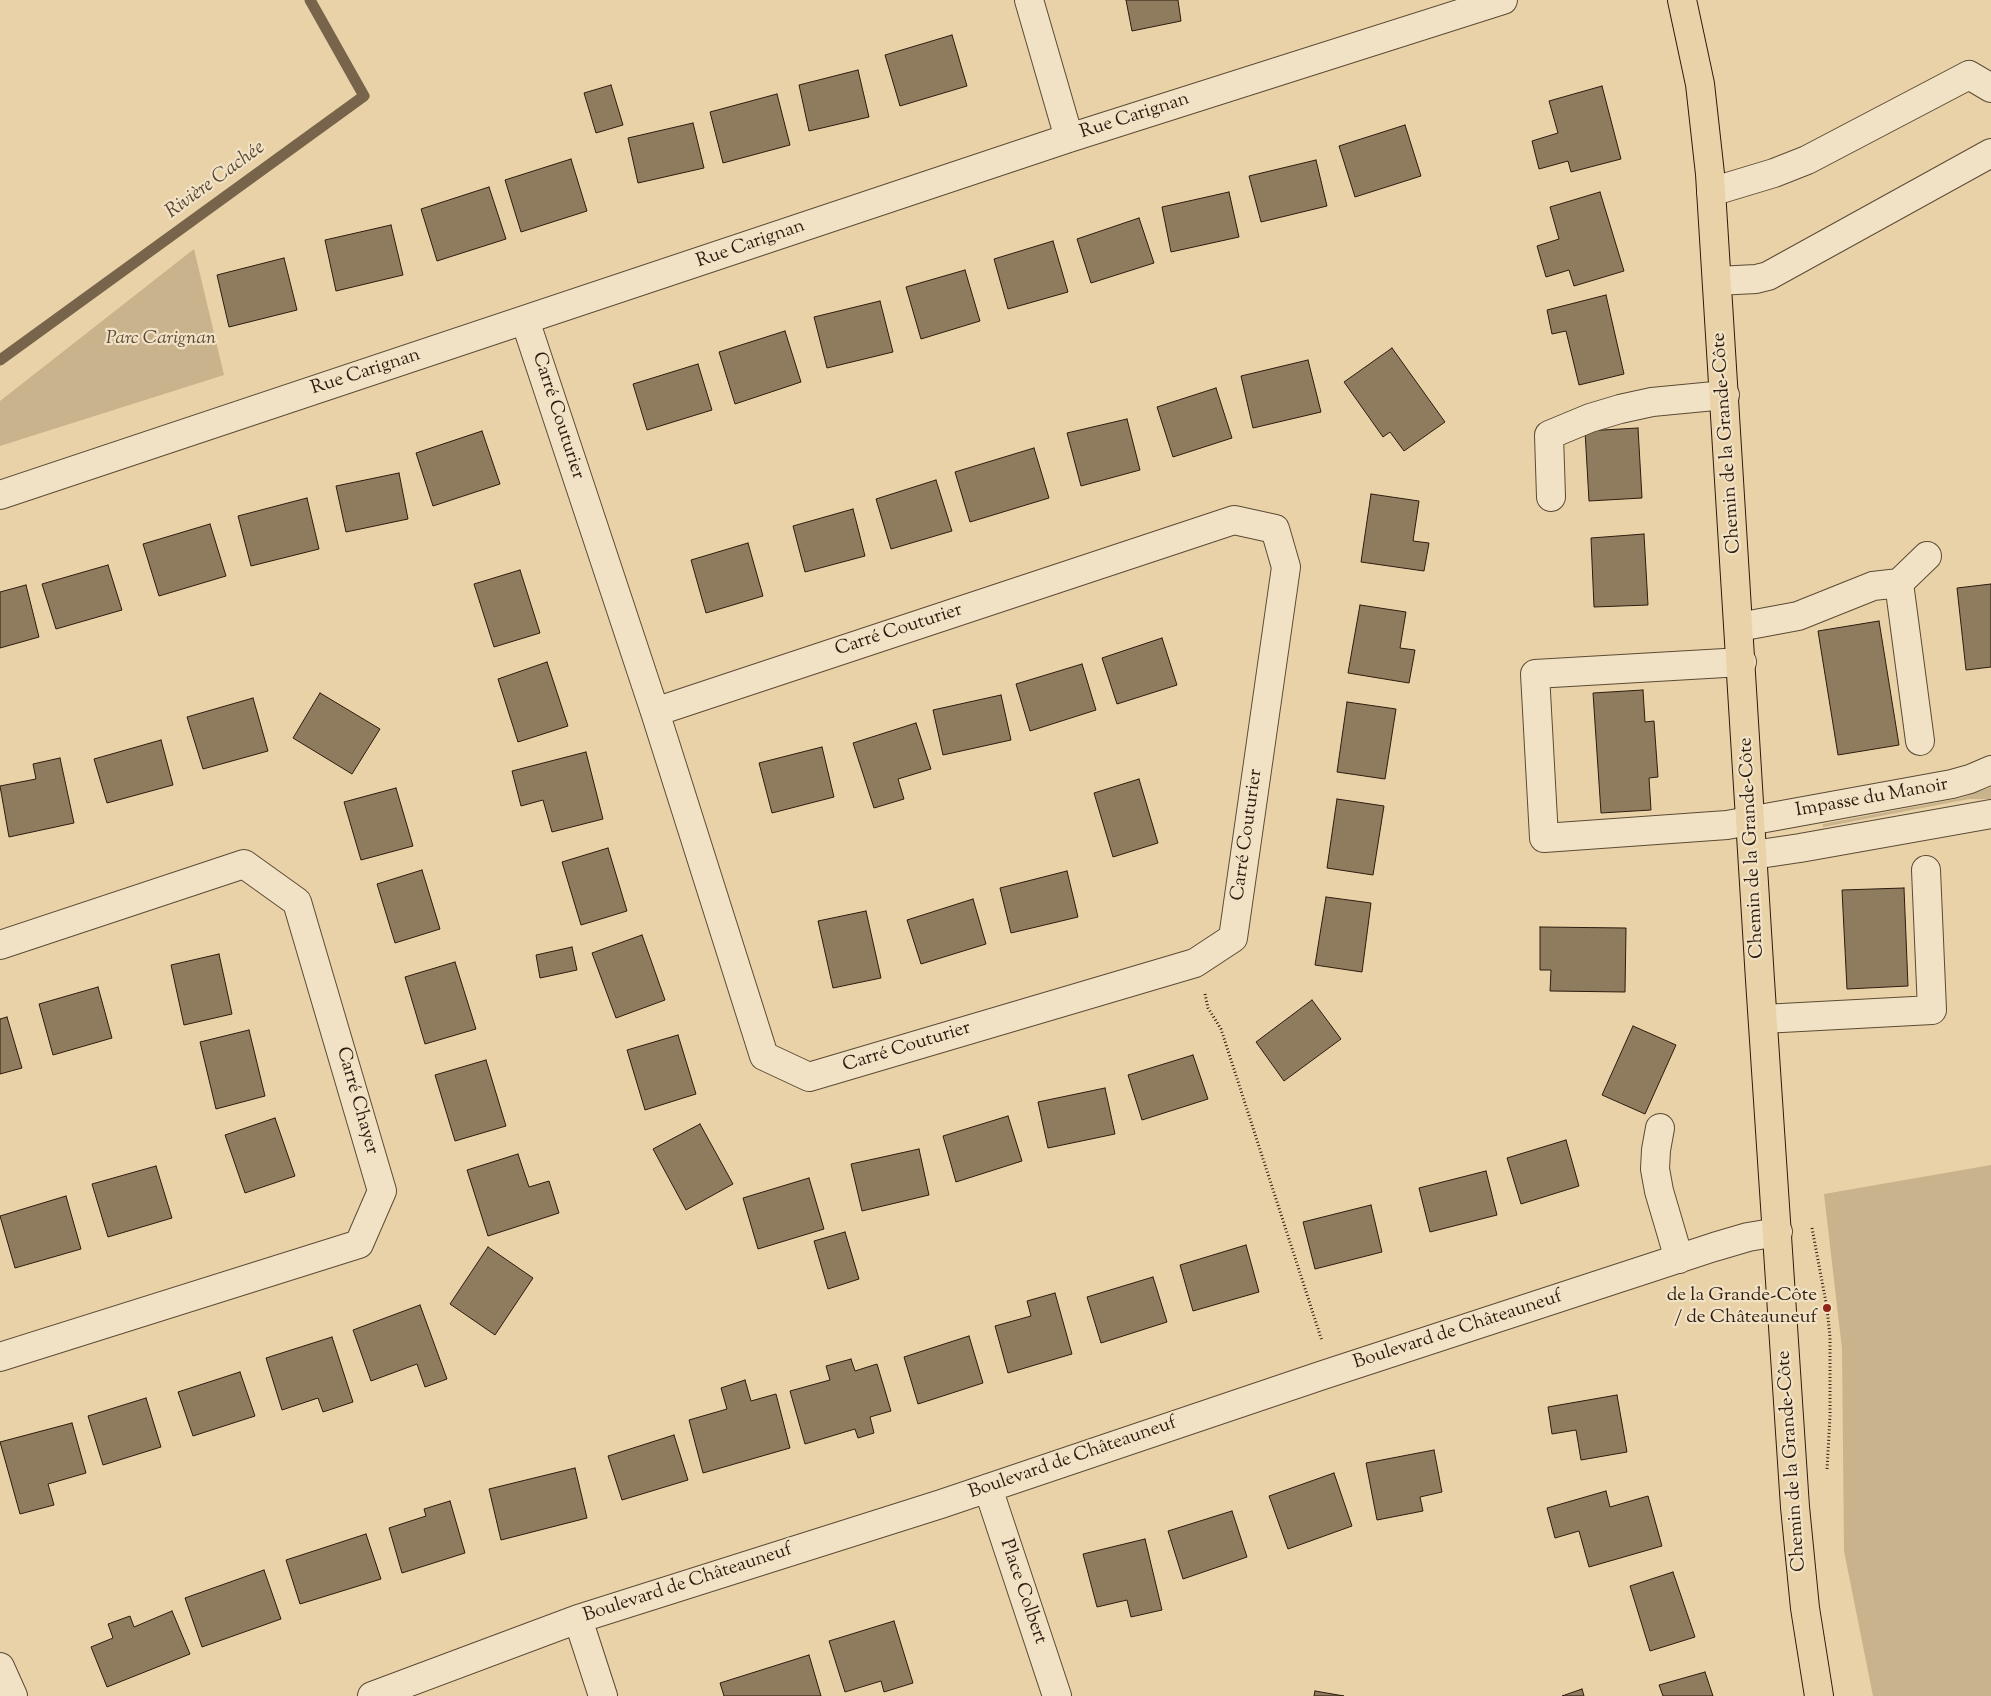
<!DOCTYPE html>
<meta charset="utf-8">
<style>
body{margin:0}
canvas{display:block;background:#e9d2a7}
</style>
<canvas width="1991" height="1696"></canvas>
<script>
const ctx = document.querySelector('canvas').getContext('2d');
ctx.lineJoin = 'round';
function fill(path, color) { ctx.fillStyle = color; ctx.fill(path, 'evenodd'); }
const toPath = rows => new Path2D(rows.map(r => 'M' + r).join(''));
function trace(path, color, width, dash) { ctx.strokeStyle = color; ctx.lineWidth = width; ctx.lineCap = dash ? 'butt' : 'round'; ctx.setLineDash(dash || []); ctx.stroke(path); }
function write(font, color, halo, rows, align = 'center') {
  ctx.font = font + ' "Sorts Mill Goudy",serif'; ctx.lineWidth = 4.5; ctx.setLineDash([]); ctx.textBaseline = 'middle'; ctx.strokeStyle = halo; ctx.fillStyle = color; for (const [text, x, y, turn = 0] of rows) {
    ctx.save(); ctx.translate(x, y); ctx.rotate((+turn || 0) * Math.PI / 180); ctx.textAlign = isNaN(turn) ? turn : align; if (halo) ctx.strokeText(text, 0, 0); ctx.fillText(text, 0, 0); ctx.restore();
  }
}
fill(toPath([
 [194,249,224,375,0,446,0,401],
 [1991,787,1991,799,1969,799,1823,827,1823,824,1961,798],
 [1991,1165,1991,1696,1873,1696,1844,1551,1842,1349,1824,1194]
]), '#c9b38d');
trace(toPath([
 [0,360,364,96,310,0]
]), '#77644b', 11);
const building = toPath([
 [1126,0,1178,0,1181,21,1132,31,1126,0],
 [952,35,967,86,900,106,885,55,952,35],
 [858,70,869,117,809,131,799,85,858,70],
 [611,85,623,125,596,133,584,93,611,85],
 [1602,86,1621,159,1571,172,1568,161,1539,169,1532,141,1558,133,1549,101,1602,86],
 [777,94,790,145,723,163,710,112,777,94],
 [693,123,704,168,638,183,628,138,693,123],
 [1405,125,1421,176,1355,197,1339,146,1405,125],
 [571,159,587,211,521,232,505,180,571,159],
 [1316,160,1327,206,1261,222,1249,176,1316,160],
 [489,187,506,239,437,261,421,209,489,187],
 [1229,192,1239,237,1171,252,1162,207,1229,192],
 [1600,192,1624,271,1574,286,1569,270,1546,277,1537,246,1559,239,1550,207,1600,192],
 [1139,218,1154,263,1091,283,1077,239,1139,218],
 [391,225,403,275,336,291,325,240,391,225],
 [1053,241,1068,292,1008,309,994,259,1053,241],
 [284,258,297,310,229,327,217,275,284,258],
 [965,270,980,321,921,339,906,287,965,270],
 [1606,295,1624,374,1579,385,1566,331,1552,334,1547,310,1606,295],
 [880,301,893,352,827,368,814,317,880,301],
 [785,331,801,382,735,404,719,352,785,331],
 [1392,348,1445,422,1404,451,1390,432,1383,437,1344,382,1392,348],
 [1308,360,1321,412,1253,428,1241,376,1308,360],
 [698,364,712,410,647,430,633,384,698,364],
 [1216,388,1232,438,1173,457,1157,407,1216,388],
 [1127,419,1140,470,1081,486,1067,433,1127,419],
 [1638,428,1642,498,1589,501,1585,431,1638,428],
 [482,431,500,484,433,506,416,453,482,431],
 [1034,448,1049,498,970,522,955,472,1034,448],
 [399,473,408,519,346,532,336,486,399,473],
 [936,480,952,531,891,549,876,499,936,480],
 [1371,494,1419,501,1413,541,1429,543,1424,571,1361,562,1371,494],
 [307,498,319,549,251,566,238,516,307,498],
 [853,509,865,556,805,572,793,526,853,509],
 [210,524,226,576,159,596,143,544,210,524],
 [1644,534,1648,605,1594,607,1591,538,1644,534],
 [748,543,763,596,706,613,691,560,748,543],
 [108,565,122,610,56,629,42,584,108,565],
 [520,570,540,633,494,647,474,584,520,570],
 [1991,584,1991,667,1966,670,1957,588,1991,584],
 [26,585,39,637,0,648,0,592,26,585],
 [1360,605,1406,612,1400,648,1415,650,1409,683,1348,673,1360,605],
 [1879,621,1899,745,1838,755,1818,631,1879,621],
 [1162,638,1177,685,1117,704,1102,658,1162,638],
 [547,662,568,726,518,742,498,679,547,662],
 [1082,664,1096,710,1030,731,1016,684,1082,664],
 [1643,690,1645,722,1654,721,1658,777,1649,778,1651,810,1601,813,1593,693,1643,690],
 [320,693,380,729,352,774,293,738,320,693],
 [1001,695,1011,740,943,755,933,710,1001,695],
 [253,698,268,751,203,769,187,717,253,698],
 [1347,702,1396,709,1385,779,1337,772,1347,702],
 [916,723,931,769,898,779,904,799,874,808,853,743,916,723],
 [161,740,173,785,107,803,94,759,161,740],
 [822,747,834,797,772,813,759,763,822,747],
 [586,752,603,819,552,832,543,800,521,806,512,771,586,752],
 [60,758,74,823,9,837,0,786,36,779,33,764,60,758],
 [1139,779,1158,843,1113,857,1094,793,1139,779],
 [396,788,413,846,361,860,344,802,396,788],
 [1337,799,1384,806,1373,875,1327,868,1337,799],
 [608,848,627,911,581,925,562,862,608,848],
 [422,870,440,929,395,943,377,884,422,870],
 [1067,871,1078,917,1011,933,1000,888,1067,871],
 [1904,888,1908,986,1847,989,1842,890,1904,888],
 [1326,897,1371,903,1362,972,1315,965,1326,897],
 [973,899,986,944,921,964,907,920,973,899],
 [866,911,881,978,833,988,818,921,866,911],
 [1540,927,1626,928,1625,992,1550,991,1551,970,1540,970,1540,927],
 [642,935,665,1000,616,1018,592,953,642,935],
 [572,947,577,970,540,978,536,955,572,947],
 [219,954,232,1014,184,1025,171,965,219,954],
 [455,962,476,1029,425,1044,405,977,455,962],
 [98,987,112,1038,53,1055,39,1004,98,987],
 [1312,1000,1341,1039,1284,1081,1256,1042,1312,1000],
 [7,1017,22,1068,0,1074,0,1019,7,1017],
 [1633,1026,1676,1045,1645,1114,1602,1095,1633,1026],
 [249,1030,265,1096,216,1109,200,1042,249,1030],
 [678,1035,696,1094,645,1110,627,1050,678,1035],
 [1193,1055,1208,1099,1142,1120,1128,1075,1193,1055],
 [486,1060,506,1126,455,1141,435,1075,486,1060],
 [1105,1088,1115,1134,1048,1148,1038,1102,1105,1088],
 [1008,1116,1022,1161,956,1182,943,1136,1008,1116],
 [275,1118,295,1176,245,1193,225,1135,275,1118],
 [700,1124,733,1184,686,1210,653,1149,700,1124],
 [1566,1140,1579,1186,1521,1204,1507,1158,1566,1140],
 [919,1149,929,1195,862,1211,851,1164,919,1149],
 [518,1154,529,1187,549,1181,559,1213,488,1236,467,1170,518,1154],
 [156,1166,172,1218,108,1237,92,1184,156,1166],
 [1486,1171,1497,1215,1430,1232,1419,1188,1486,1171],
 [809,1178,824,1229,758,1249,743,1198,809,1178],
 [66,1196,81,1249,15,1268,0,1216,66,1196],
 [1371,1205,1382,1252,1315,1269,1303,1222,1371,1205],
 [845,1232,859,1279,828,1289,814,1241,845,1232],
 [1246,1245,1259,1292,1193,1311,1180,1265,1246,1245],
 [488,1247,533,1278,495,1335,450,1304,488,1247],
 [1153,1277,1167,1322,1101,1343,1087,1297,1153,1277],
 [1055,1293,1072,1354,1008,1373,995,1326,1031,1316,1027,1301,1055,1293],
 [420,1305,447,1379,425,1387,417,1364,371,1381,353,1330,420,1305],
 [969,1336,983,1383,918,1404,904,1357,969,1336],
 [332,1337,353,1402,323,1412,318,1398,282,1410,266,1358,332,1337],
 [851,1359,855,1371,877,1364,891,1411,870,1417,874,1433,858,1438,855,1429,805,1444,790,1391,830,1380,826,1366,851,1359],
 [240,1372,255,1416,193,1436,178,1392,240,1372],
 [745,1380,751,1401,776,1394,790,1448,703,1473,689,1420,727,1409,721,1388,745,1380],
 [1617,1395,1627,1452,1581,1460,1576,1430,1552,1434,1548,1407,1617,1395],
 [146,1398,161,1447,103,1465,88,1416,146,1398],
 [72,1423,86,1473,48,1484,54,1505,20,1514,0,1442,72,1423],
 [674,1435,688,1480,622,1500,608,1456,674,1435],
 [1434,1450,1442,1492,1420,1497,1423,1511,1377,1520,1366,1463,1434,1450],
 [575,1468,587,1518,501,1540,489,1489,575,1468],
 [1334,1473,1352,1526,1288,1549,1269,1496,1334,1473],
 [1606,1491,1610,1507,1648,1496,1662,1546,1589,1567,1579,1531,1555,1538,1547,1508,1606,1491],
 [450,1501,465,1553,402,1573,389,1528,426,1516,424,1509,450,1501],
 [1232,1511,1247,1557,1183,1579,1168,1531,1232,1511],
 [366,1534,381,1579,300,1604,286,1560,366,1534],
 [1145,1539,1162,1610,1131,1617,1127,1600,1097,1607,1083,1554,1145,1539],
 [264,1570,281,1619,202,1647,185,1598,264,1570],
 [1673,1572,1695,1637,1650,1651,1630,1586,1673,1572],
 [172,1611,190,1654,107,1687,91,1647,113,1638,108,1624,130,1616,134,1627,172,1611],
 [894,1621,913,1683,884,1692,881,1681,845,1692,829,1641,894,1621],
 [809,1655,821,1696,724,1696,720,1683,809,1655],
 [1705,1672,1713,1696,1663,1696,1659,1685,1705,1672],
 [1582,1689,1584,1696,1562,1696,1582,1689],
 [1315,1691,1344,1696,1314,1696,1315,1691]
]);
fill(building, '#8f7b5e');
trace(building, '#2d1c0f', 1);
const minor = toPath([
 [1029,0,1069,138],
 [1711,192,1774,173,1807,160,1969,75,1991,88],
 [1717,281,1756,279,1768,276,1991,153],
 [525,320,655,712,764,1056,809,1077,1195,963,1233,938,1286,567,1275,529,1234,520,655,712],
 [0,495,1069,138,1503,0],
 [1551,497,1549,435,1590,418,1620,409,1652,402,1725,395],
 [1899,583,1927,556],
 [1739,627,1798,616,1873,586,1899,583,1920,741],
 [1742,662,1535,674,1544,838,1727,825,1952,784,1970,779,1991,770],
 [1753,855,1800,848,1991,814],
 [0,945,244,864,297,902,382,1191,359,1244,0,1357],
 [1763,1019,1932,1010,1926,870],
 [1660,1128,1656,1150,1655,1169,1659,1191,1679,1259],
 [988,1488,1057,1696],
 [578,1619,603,1696],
 [0,1667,13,1696],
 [372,1696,578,1619,941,1504,1323,1375,1714,1247,1748,1237,1778,1232]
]);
const major = toPath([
 [1682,0,1700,84,1710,174,1760,980,1795,1507,1805,1608,1819,1696]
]);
trace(minor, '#5c4a35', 30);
trace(major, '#2d1c0f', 30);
trace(toPath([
 [1205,994,1208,1008,1221,1029,1322,1341],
 [1812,1228,1827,1308,1830,1337,1830,1416,1827,1470]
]), '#2d1c0f', 3, [1, 2.5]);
trace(minor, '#f1e2c6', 28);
trace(major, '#e9d2a7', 28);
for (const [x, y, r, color] of [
 [1827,1308,5,"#8f2418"]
]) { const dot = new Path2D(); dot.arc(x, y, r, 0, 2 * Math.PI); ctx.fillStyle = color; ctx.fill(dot); trace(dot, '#f1e2c6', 2); }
write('19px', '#2d1c0f', '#f1e2c6', [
 ["Rue Carignan",1135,117,-18],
 ["Rue Carignan",751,245,-19],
 ["Rue Carignan",366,373,-18],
 ["Carré Couturier",557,416,72],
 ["Chemin de la Grande-Côte",1728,443,-94],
 ["Carré Couturier",899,631,-18],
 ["Impasse du Manoir",1872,799,-10],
 ["Carré Couturier",1248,835,-82],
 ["Chemin de la Grande-Côte",1753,848,-93],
 ["Carré Couturier",907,1048,-17],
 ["Carré Chayer",356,1101,74],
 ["Boulevard de Châteauneuf",1458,1331,-18],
 ["Boulevard de Châteauneuf",1073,1459,-19],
 ["Chemin de la Grande-Côte",1793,1461,-94],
 ["Boulevard de Châteauneuf",688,1584,-18],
 ["Place Colbert",1022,1592,71]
]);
write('italic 19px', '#5c4935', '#f1e2c6', [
 ["Parc Carignan",161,340]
]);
write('19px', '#2d1c0f', '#f1e2c6', [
 ["de la Grande-Côte",1817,1297],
 ["/ de Châteauneuf",1817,1319]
], 'right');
write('italic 20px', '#584632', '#f1e2c6', [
 ["Rivière Cachée",216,181,-36]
]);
</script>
